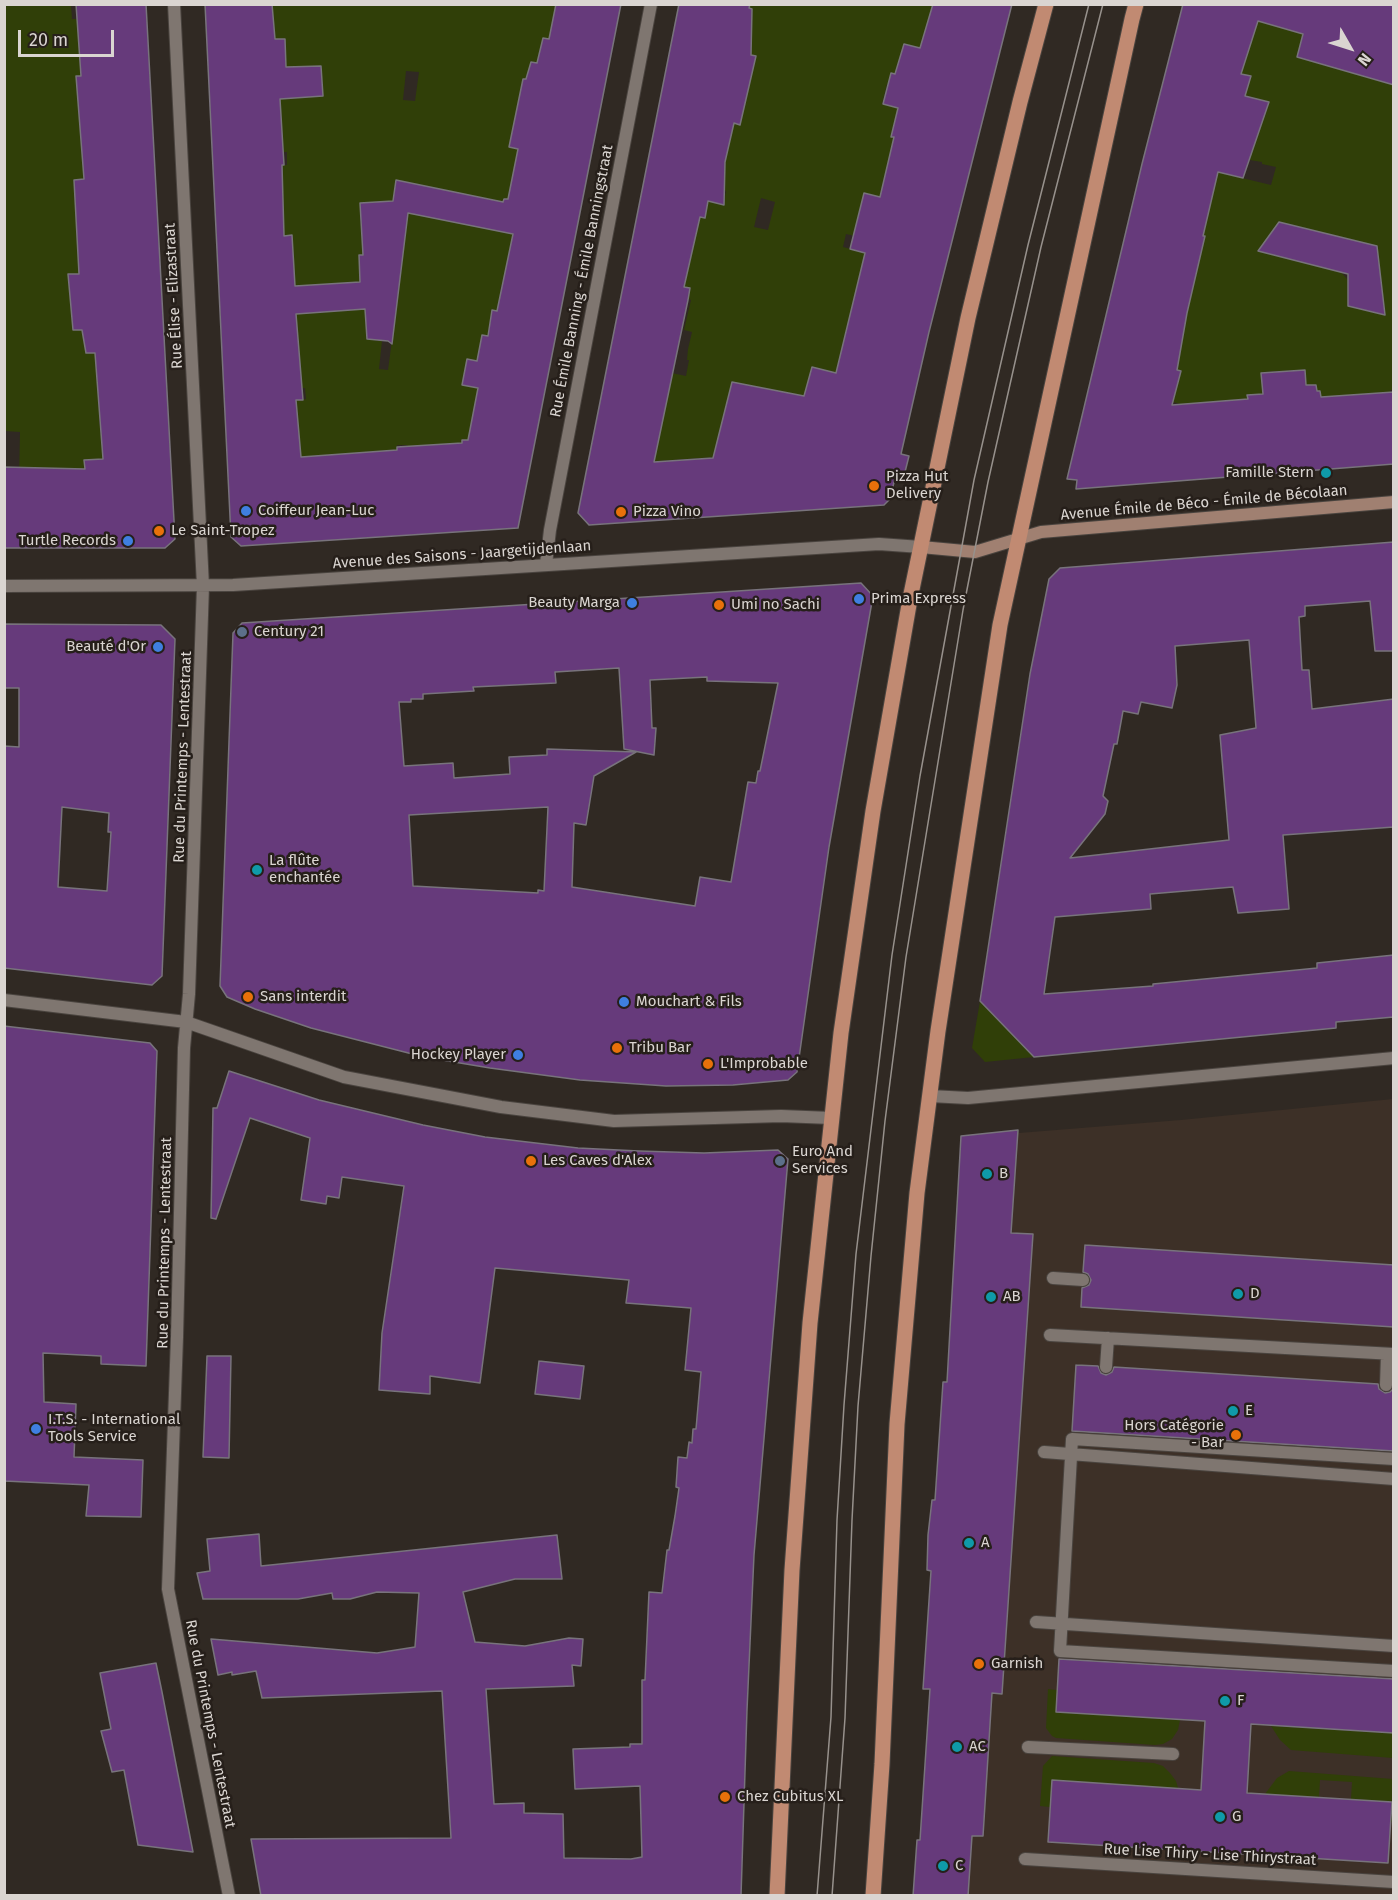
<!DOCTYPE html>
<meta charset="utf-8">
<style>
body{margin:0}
#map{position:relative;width:1398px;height:1900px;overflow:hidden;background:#302923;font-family:"Fira Sans",sans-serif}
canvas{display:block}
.frame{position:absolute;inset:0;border:6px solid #dad5d1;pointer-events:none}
.north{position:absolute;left:1320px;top:18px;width:60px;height:60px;-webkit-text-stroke:4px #261f1a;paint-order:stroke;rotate:129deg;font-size:16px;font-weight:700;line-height:24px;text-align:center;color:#dad5d1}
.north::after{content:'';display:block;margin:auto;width:21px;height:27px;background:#dad5d1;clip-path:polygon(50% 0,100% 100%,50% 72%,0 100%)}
.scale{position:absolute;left:18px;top:30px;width:96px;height:27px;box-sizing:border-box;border:3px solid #dad5d1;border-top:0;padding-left:8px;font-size:18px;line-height:21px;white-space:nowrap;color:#dad5d1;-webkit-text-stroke:4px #261f1a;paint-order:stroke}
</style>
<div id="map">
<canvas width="1398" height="1900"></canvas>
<div class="frame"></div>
<div class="north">N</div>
<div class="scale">20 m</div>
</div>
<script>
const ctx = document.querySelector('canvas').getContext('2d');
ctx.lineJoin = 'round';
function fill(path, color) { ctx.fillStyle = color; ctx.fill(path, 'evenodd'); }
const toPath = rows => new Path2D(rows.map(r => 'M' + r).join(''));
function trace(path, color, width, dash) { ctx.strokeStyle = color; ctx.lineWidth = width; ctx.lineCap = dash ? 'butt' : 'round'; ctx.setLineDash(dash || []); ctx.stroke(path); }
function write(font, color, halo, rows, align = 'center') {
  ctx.font = font + ' "Fira Sans",sans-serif'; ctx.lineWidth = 5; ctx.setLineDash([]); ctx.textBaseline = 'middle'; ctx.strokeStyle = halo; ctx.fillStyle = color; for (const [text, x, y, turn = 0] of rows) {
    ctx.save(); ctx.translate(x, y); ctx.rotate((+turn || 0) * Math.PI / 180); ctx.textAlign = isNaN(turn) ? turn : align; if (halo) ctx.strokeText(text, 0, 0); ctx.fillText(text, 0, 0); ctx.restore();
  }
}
fill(toPath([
 [1393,1099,1393,1895,913,1896,917,1840,920,1839,930,1689,923,1689,931,1571,927,1570,928,1535,932,1500,935,1499,943,1382,947,1382,961,1136,1018,1130,1019,1133,1181,1120]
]), '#3d3027');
fill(toPath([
 [5,5,71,5,72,19,77,19,86,48,84,179,74,180,74,192,78,192,79,218,76,218,77,229,91,274,68,274,73,330,91,329,95,353,99,406,119,418,99,419,101,434,104,434,107,459,85,460,85,476,19,480,20,432,5,431],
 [272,5,556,5,555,40,543,38,537,63,531,62,509,147,518,149,510,199,504,199,503,204,511,233,513,234,503,285,501,285,500,293,501,294,498,311,492,310,488,336,491,346,462,385,478,388,491,443,447,452,446,444,434,444,434,462,408,464,407,445,397,445,397,459,301,475,290,401,306,399,305,388,300,388,287,314,326,312,276,299,292,236,284,236,281,165,287,165,287,152,283,152,275,97,323,95,321,66,280,68,285,54,285,39,275,39],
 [406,71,419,72,415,101,403,100],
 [396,180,470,196,394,210,389,260,402,265,388,370,379,369,382,341,367,339,365,309,338,311,365,282,364,266,359,266,359,255,372,254,361,230,360,203,393,201],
 [750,5,933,5,921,48,904,44,895,74,888,85,887,84,882,104,898,108,891,136,894,137,883,198,865,193,864,238,846,234,843,247,866,253,836,373,812,368,809,377,830,403,732,382,723,417,752,422,730,456,629,463,662,371,686,376,689,360,687,360,688,349,692,332,684,330,691,300,687,298,689,288,684,287,700,217,705,218,708,201,723,205,726,191,713,188,732,131,745,40,752,9,749,7],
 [761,198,775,202,768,230,754,227],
 [1254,20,1303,34,1297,57,1393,85,1393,390,1390,390,1390,393,1321,398,1320,391,1317,391,1316,385,1306,385,1305,370,1262,372,1263,394,1248,396,1248,399,1192,407,1173,402,1181,371,1152,363,1184,330,1187,313,1205,236,1201,235,1213,171,1271,185,1276,167,1262,164,1262,162,1238,158,1251,111,1265,116,1269,102,1245,95,1251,76,1241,74],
 [1279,222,1377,246,1385,315,1349,306,1349,281,1340,271,1258,250],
 [980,1001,1034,1057,985,1062,972,1048],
 [1048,1689,1057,1690,1056,1712,1180,1720,1178,1730,1172,1739,1163,1744,1155,1745,1056,1738,1052,1736,1046,1728],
 [1271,1726,1393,1733,1393,1758,1291,1750,1280,1740],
 [1052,1756,1154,1763,1163,1766,1170,1773,1176,1781,1178,1788,1052,1780,1050,1807,1040,1806,1043,1766],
 [1289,1771,1393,1779,1393,1822,1391,1822,1392,1802,1351,1799,1352,1782,1320,1780,1319,1797,1265,1794,1277,1778]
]), '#303f08');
const building = toPath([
 [76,4,146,4,175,539,165,548,4,548,4,467,85,469,84,460,103,459,95,353,86,353,82,330,73,330,68,274,79,274,74,180,84,179,76,76,81,76,76,4],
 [205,4,272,4,275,39,285,39,286,67,321,66,323,96,280,99,284,165,282,165,284,236,292,235,295,286,360,282,359,255,363,255,360,203,393,201,396,180,503,202,504,199,508,199,518,149,509,147,523,79,526,79,531,62,537,63,543,38,549,39,556,4,621,4,518,528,241,546,231,537,205,4],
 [408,213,513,234,497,311,492,310,488,336,482,335,477,361,467,359,462,385,478,388,468,440,462,440,462,443,397,447,397,450,301,457,296,400,303,400,296,314,365,309,367,339,388,341,392,344,408,213],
 [679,4,750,4,749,8,752,9,751,55,756,56,740,125,734,123,725,162,724,205,708,201,705,218,700,217,684,287,690,288,688,300,654,462,713,458,732,382,804,396,812,367,836,373,865,253,850,249,864,193,880,197,894,137,891,137,898,108,883,104,891,73,895,74,904,44,920,48,933,4,1012,4,929,332,901,454,909,456,903,480,895,478,890,499,884,505,589,525,578,513,679,4],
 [1183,4,1394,4,1394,85,1297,57,1303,34,1258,21,1241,74,1251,76,1245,96,1269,102,1243,178,1218,172,1203,236,1205,236,1187,313,1177,370,1181,371,1172,405,1248,399,1247,395,1263,394,1261,373,1305,370,1306,385,1316,385,1317,391,1320,391,1321,397,1394,392,1394,464,1076,489,1077,480,1067,479,1142,164,1183,4],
 [1279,222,1377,246,1385,315,1348,306,1348,274,1258,251,1279,222],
 [1394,542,1394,651,1375,651,1370,601,1305,606,1305,616,1299,617,1302,670,1309,670,1312,709,1394,699,1394,827,1283,835,1289,909,1238,913,1233,887,1150,894,1151,909,1055,917,1044,994,1153,986,1153,984,1297,970,1317,968,1317,963,1394,955,1394,1017,1336,1022,1336,1028,1034,1057,980,1001,1030,674,1049,579,1060,568,1394,542],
 [1249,640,1256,728,1220,735,1229,840,1070,858,1105,814,1108,801,1103,796,1114,744,1117,744,1123,711,1138,714,1141,702,1172,708,1177,685,1175,646,1249,640],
 [861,583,873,596,829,847,797,1072,788,1080,733,1085,666,1086,580,1080,490,1068,424,1057,311,1028,255,1009,227,997,220,986,233,633,242,623,861,583],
 [619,668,624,749,654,755,656,728,652,728,650,680,707,677,707,681,778,683,760,771,758,771,756,783,748,782,731,882,700,877,695,906,572,887,574,823,586,825,594,776,636,752,547,749,547,755,509,757,510,774,454,778,453,763,404,766,399,702,411,702,411,699,423,699,423,694,474,691,473,687,556,683,555,672,619,668],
 [548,807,544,891,538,890,538,893,413,886,409,815,548,807],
 [4,624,161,625,175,639,162,976,152,985,4,968,4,746,19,747,19,688,4,688,4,624],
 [62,807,109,813,108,832,111,832,107,891,58,887,62,807],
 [4,1026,150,1043,157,1051,146,1366,101,1364,101,1356,43,1353,44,1402,76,1404,74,1457,143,1460,141,1517,86,1516,89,1485,4,1481,4,1026],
 [229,1071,319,1100,423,1125,485,1137,578,1148,639,1151,704,1153,778,1150,788,1159,754,1555,747,1710,741,1896,261,1896,251,1839,451,1838,442,1691,262,1698,256,1671,232,1675,232,1672,218,1675,211,1639,377,1653,415,1647,419,1593,377,1592,350,1599,333,1599,332,1593,298,1599,203,1599,197,1573,210,1571,207,1539,259,1534,261,1566,557,1535,562,1579,515,1579,463,1592,475,1642,525,1646,569,1638,583,1639,581,1666,572,1665,574,1686,486,1689,494,1804,524,1803,524,1813,563,1814,564,1858,631,1859,642,1857,640,1786,575,1789,573,1749,630,1747,630,1744,642,1744,642,1680,645,1680,649,1592,662,1593,667,1550,669,1550,675,1516,679,1488,676,1487,678,1457,687,1458,689,1442,692,1443,693,1429,696,1429,701,1372,685,1370,691,1308,626,1303,629,1280,495,1268,480,1383,430,1376,430,1394,379,1390,382,1333,404,1186,342,1177,339,1198,327,1196,326,1204,301,1200,310,1138,250,1118,216,1219,211,1218,213,1108,217,1108,229,1071],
 [1018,1130,1011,1233,1033,1234,1002,1694,992,1693,983,1836,972,1836,968,1896,913,1896,917,1840,920,1840,930,1689,923,1689,931,1571,927,1570,928,1535,932,1500,935,1500,943,1382,947,1382,961,1136,1018,1130],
 [1085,1245,1394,1265,1394,1327,1081,1307,1082,1288,1089,1285,1091,1280,1088,1274,1083,1272,1085,1245],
 [207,1356,231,1356,229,1458,203,1457,207,1356],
 [539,1361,584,1366,580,1399,535,1394,539,1361],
 [1076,1365,1098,1366,1101,1373,1106,1375,1112,1372,1114,1367,1378,1384,1379,1389,1385,1393,1390,1392,1394,1388,1394,1451,1072,1431,1076,1365],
 [1059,1659,1394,1679,1394,1733,1251,1724,1247,1793,1392,1802,1388,1863,1048,1842,1052,1780,1201,1790,1205,1721,1056,1712,1059,1659],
 [156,1663,162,1692,193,1852,138,1845,124,1770,112,1772,101,1731,111,1729,100,1673,156,1663]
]);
fill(building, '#663a7b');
trace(building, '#78737c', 1.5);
const street = toPath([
 [174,4,203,586,189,994,184,1048,177,1337,168,1589,229,1896],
 [546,564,550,530,651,4],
 [4,586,233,585,879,544,921,547],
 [4,1000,186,1022,344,1077,501,1107,614,1121,781,1116,831,1118],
 [930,1096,968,1098,1394,1058],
 [1053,1278,1083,1280],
 [1050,1335,1394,1354],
 [1106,1367,1108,1338],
 [1386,1385,1387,1354],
 [1044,1452,1394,1479],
 [1394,1459,1072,1439,1060,1651,1394,1671],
 [1036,1622,1394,1646],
 [1028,1747,1173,1754],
 [1025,1859,1394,1882]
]);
const secondary = toPath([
 [921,547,975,552,1041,532,1394,502]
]);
const primary = toPath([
 [777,1896,792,1570,810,1323,841,1033,873,811,910,599,968,318,1020,102,1046,4],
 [873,1896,882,1764,897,1424,917,1193,938,1031,1000,625,1132,19,1136,4]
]);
trace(street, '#4a443f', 14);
trace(secondary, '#4a443f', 14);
trace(primary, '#4a443f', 17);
trace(street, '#7f7670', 12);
trace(secondary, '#a08071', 12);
trace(primary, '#c18a72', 15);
trace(toPath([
 [817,1896,831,1717,837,1520,844,1405,856,1254,892,955,920,776,974,480,1028,245,1089,4],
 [832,1896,845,1718,852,1520,858,1406,871,1256,885,1121,906,957,963,610,988,482,1041,247,1103,4]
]), '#97918c', 1.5);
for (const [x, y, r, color] of [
 [1326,473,6,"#0f9aa8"],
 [874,486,6,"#e8710a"],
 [246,511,6,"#3f7fe0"],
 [621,512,6,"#e8710a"],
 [159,531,6,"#e8710a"],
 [128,541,6,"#3f7fe0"],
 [859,599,6,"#3f7fe0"],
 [632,603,6,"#3f7fe0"],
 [719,605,6,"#e8710a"],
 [242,632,6,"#5c6f8a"],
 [158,647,6,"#3f7fe0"],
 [257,870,6,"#0f9aa8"],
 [248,997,6,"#e8710a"],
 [624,1002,6,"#3f7fe0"],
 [617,1048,6,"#e8710a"],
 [518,1055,6,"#3f7fe0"],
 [708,1064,6,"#e8710a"],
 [531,1161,6,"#e8710a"],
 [780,1161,6,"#5c6f8a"],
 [987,1174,6,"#0f9aa8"],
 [1238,1294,6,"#0f9aa8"],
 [991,1297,6,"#0f9aa8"],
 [1233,1411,6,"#0f9aa8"],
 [36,1429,6,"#3f7fe0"],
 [1236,1435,6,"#e8710a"],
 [969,1543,6,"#0f9aa8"],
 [979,1664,6,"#e8710a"],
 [1225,1701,6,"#0f9aa8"],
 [957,1747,6,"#0f9aa8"],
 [725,1797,6,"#e8710a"],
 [1220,1817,6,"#0f9aa8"],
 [943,1866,6,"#0f9aa8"]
]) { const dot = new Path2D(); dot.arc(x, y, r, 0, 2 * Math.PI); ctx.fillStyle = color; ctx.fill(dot); trace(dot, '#261f1a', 2); }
write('15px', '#dad5d1', '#261f1a', [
 ["Rue Émile Banning - Émile Banningstraat",582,281,-79],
 ["Rue Élise - Elizastraat",174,296,-93],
 ["Avenue Émile de Béco - Émile de Bécolaan",1204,503,-5],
 ["Avenue des Saisons - Jaargetijdenlaan",462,555,-4],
 ["Rue du Printemps - Lentestraat",183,757,-88],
 ["Rue du Printemps - Lentestraat",165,1243,-89],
 ["Rue du Printemps - Lentestraat",210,1724,79],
 ["Rue Lise Thiry - Lise Thirystraat",1210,1855,3]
]);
write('15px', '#dad5d1', '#261f1a', [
 ["Famille Stern",1314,473,"right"],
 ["Pizza Hut",886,477],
 ["Delivery",886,494],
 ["Coiffeur Jean-Luc",258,511],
 ["Pizza Vino",633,512],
 ["Le Saint-Tropez",171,531],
 ["Turtle Records",116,541,"right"],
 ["Prima Express",871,599],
 ["Beauty Marga",620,603,"right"],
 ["Umi no Sachi",731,605],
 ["Century 21",254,632],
 ["Beauté d'Or",146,647,"right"],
 ["La flûte",269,861],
 ["enchantée",269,878],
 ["Sans interdit",260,997],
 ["Mouchart & Fils",636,1002],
 ["Tribu Bar",629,1048],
 ["Hockey Player",506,1055,"right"],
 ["L'Improbable",720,1064],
 ["Euro And",792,1152],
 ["Services",792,1169],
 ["Les Caves d'Alex",543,1161],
 ["B",999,1174],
 ["D",1250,1294],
 ["AB",1003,1297],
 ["E",1245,1411],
 ["I.T.S. - International",48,1420],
 ["Tools Service",48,1437],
 ["Hors Catégorie",1224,1426,"right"],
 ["- Bar",1224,1443,"right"],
 ["A",981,1543],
 ["Garnish",991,1664],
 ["F",1237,1701],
 ["AC",969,1747],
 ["Chez Cubitus XL",737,1797],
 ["G",1232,1817],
 ["C",955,1866]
], 'left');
</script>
